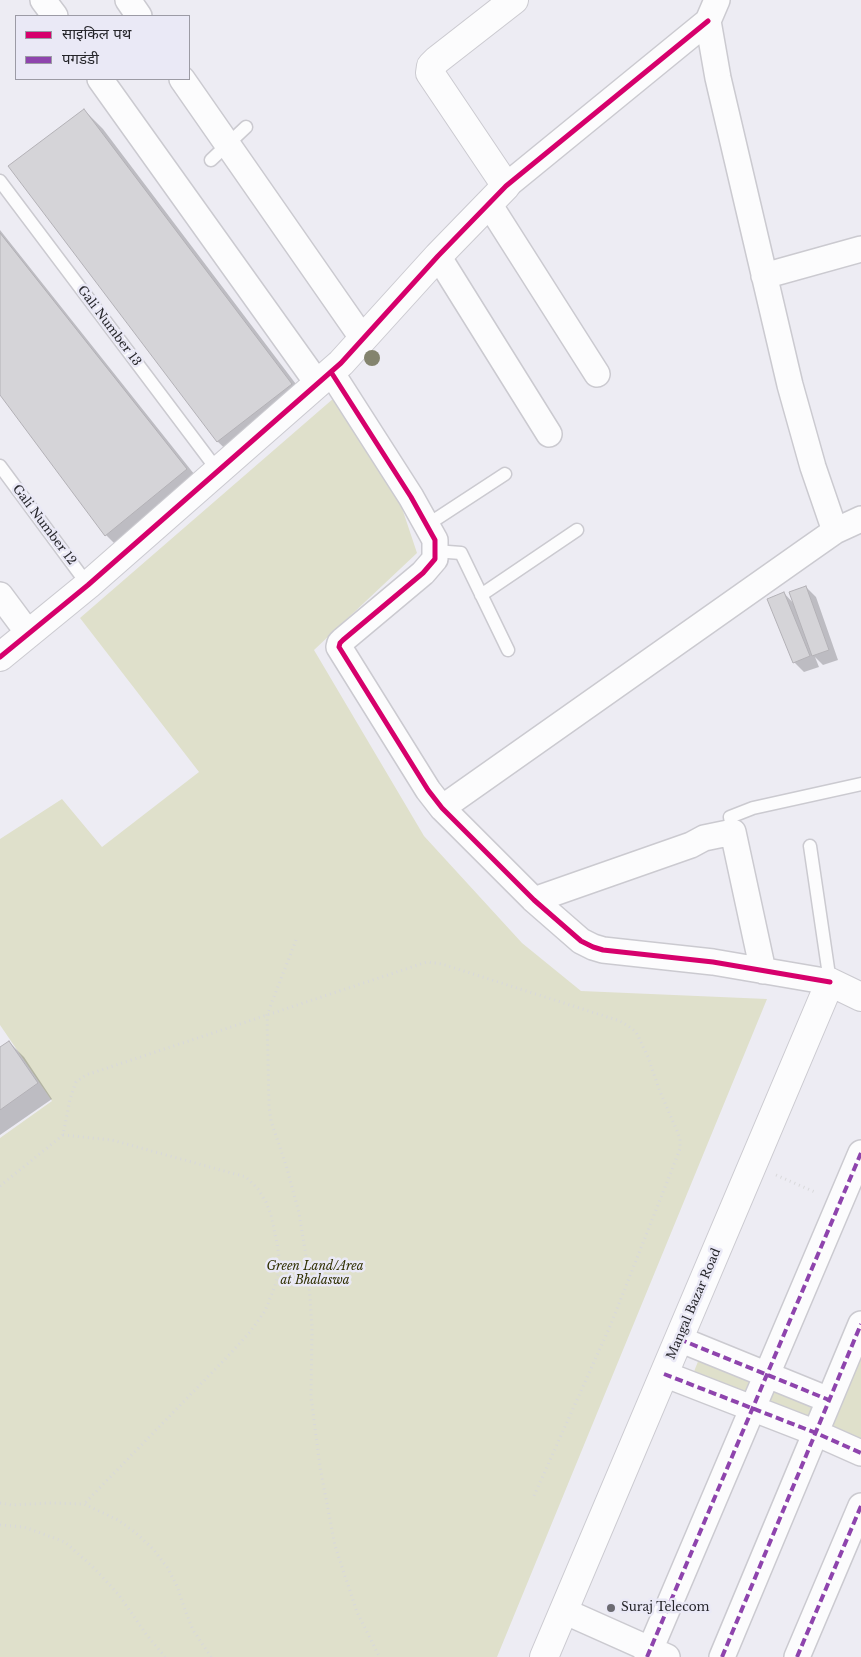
<!DOCTYPE html>
<meta charset="utf-8">
<style>
body{margin:0}
#map{position:relative;width:861px;height:1657px;overflow:hidden;background:#edecf3;font-family:"Libre Baskerville","Noto Sans Devanagari",serif}
canvas{display:block}
.legend{position:absolute;left:15px;top:15px;width:175px;height:65px;box-sizing:border-box;background:#eae9f6;border:1px solid #9c9ba5;margin:0;padding:6px 9px;list-style:none;font-size:15px;color:#26262b}
.legend li{display:flex;align-items:center;gap:10px;height:25px}
.legend b{width:25px;border:1px solid #9c9ba5}
</style>
<div id="map">
<canvas width="861" height="1657"></canvas>
<ul class="legend">
<li><b style="height:6px;background:#d6006c"></b>साइकिल पथ</li>
<li><b style="height:6px;background:#8e44ad"></b>पगडंडी</li>
</ul>
</div>
<script>
const ctx = document.querySelector('canvas').getContext('2d');
ctx.lineJoin = 'round';
function fill(path, color) { ctx.fillStyle = color; ctx.fill(path, 'evenodd'); }
const toPath = rows => new Path2D(rows.map(r => 'M' + r).join(''));
function trace(path, color, width, dash) { ctx.strokeStyle = color; ctx.lineWidth = width; ctx.lineCap = dash ? 'butt' : 'round'; ctx.setLineDash(dash || []); ctx.stroke(path); }
function write(font, color, halo, rows, align = 'center') {
  ctx.font = font + ' "Libre Baskerville",serif'; ctx.lineWidth = 5; ctx.setLineDash([]); ctx.textBaseline = 'middle'; ctx.strokeStyle = halo; ctx.fillStyle = color; for (const [text, x, y, turn = 0] of rows) {
    ctx.save(); ctx.translate(x, y); ctx.rotate((+turn || 0) * Math.PI / 180); ctx.textAlign = isNaN(turn) ? turn : align; if (halo) ctx.strokeText(text, 0, 0); ctx.fillText(text, 0, 0); ctx.restore();
  }
}
fill(toPath([
 [334,398,400,502,417,553,314,650,424,836,522,943,581,991,767,999,497,1657,0,1657,0,1138,52,1101,0,1025,0,839,62,799,102,847,199,772,80,618],
 [861,1343,861,1442,826,1428],
 [701,1354,821,1402,811,1427,691,1379]
]), '#dfe0cb');
fill(toPath([
 [84,110,103,129,311,404,237,460,217,441],
 [0,230,206,489,125,554,106,535,0,393],
 [806,587,816,597,838,660,823,665,815,657,819,667,804,672,794,662,784,593,795,605],
 [9,1042,24,1057,52,1099,0,1135,0,1049]
]), '#0003');
const building = toPath([
 [84,109,292,384,217,442,8,166,84,109],
 [0,233,187,469,105,536,0,395,0,233],
 [806,586,829,650,812,656,789,592,806,586],
 [784,592,810,656,793,663,767,599,784,592],
 [9,1041,38,1083,0,1110,0,1047,9,1041]
]);
fill(building, '#d5d4d8');
trace(building, '#b3b1b6', 1);
const service = toPath([
 [211,160,246,127],
 [0,181,218,471],
 [0,466,88,585],
 [427,525,505,474],
 [435,551,461,553,508,650],
 [481,595,577,530],
 [733,832,730,817,753,808,861,784],
 [810,846,830,982]
]);
const minor = toPath([
 [43,0,55,16],
 [128,0,139,16],
 [717,0,708,21,718,78,790,385,813,467,835,531],
 [100,79,318,384],
 [182,79,363,339],
 [506,186,708,21],
 [489,204,597,374],
 [438,256,549,434],
 [764,276,861,249],
 [331,372,411,497,435,540,435,559,423,573,343,640,340,643,339,647,428,790,442,808,534,900,581,941,593,947,603,950,713,962,830,982],
 [0,595,29,634],
 [442,808,805,552,835,531,861,519],
 [534,900,691,845,704,838,733,832,763,971],
 [679,1339,829,1400],
 [664,1374,816,1433,861,1453],
 [564,1611,667,1657],
 [647,1657,861,1153],
 [722,1657,861,1324],
 [797,1657,861,1506]
]);
const tertiary = toPath([
 [0,657,88,585,341,363,438,256,506,186,430,73,431,66,437,60,514,0],
 [544,1657,830,982,861,997]
]);
trace(service, '#cbcad0', 15);
trace(minor, '#cbcad0', 28);
trace(tertiary, '#cbcad0', 30);
trace(toPath([
 [296,940,267,1015,269,1106,271,1121,286,1165,299,1213,308,1268,312,1328,311,1397,320,1467,335,1546,357,1612,379,1656,377,1657],
 [63,1135,112,1140,246,1177,258,1189,266,1202,271,1215,277,1243,279,1257,279,1270,275,1286,265,1311,250,1332,230,1354,84,1504],
 [776,1175,817,1193],
 [0,1186,63,1135,70,1099,76,1082,86,1075,427,962,442,964,620,1021,628,1026,636,1032,648,1057,659,1089,680,1138,680,1149,611,1324,533,1498],
 [0,1503,11,1505,51,1503,84,1504,118,1520,136,1533,153,1549,167,1567,177,1586,185,1610,193,1630,211,1657],
 [0,1525,24,1527,65,1542,95,1569,119,1595,146,1634,165,1657]
]), '#d8d8da', 3, [1, 4]);
trace(service, '#fcfcfd', 12);
trace(minor, '#fcfcfd', 25);
trace(tertiary, '#fcfcfd', 28);
trace(toPath([
 [679,1339,829,1400],
 [664,1374,816,1433,861,1453],
 [647,1657,861,1153],
 [722,1657,861,1324],
 [797,1657,861,1506]
]), '#8e44ad', 4, [8, 4]);
trace(toPath([
 [331,372,411,497,435,540,435,559,423,573,343,640,340,643,339,647,428,790,442,808,534,900,581,941,593,947,603,950,713,962,830,982],
 [0,657,88,585,341,363,438,256,506,186,708,21]
]), '#d6006c', 5);
ctx.fillStyle = '#84846e';
for (const [x, y] of [
 [372,358]
]) { ctx.beginPath(); ctx.arc(x, y, 8, 0, 2 * Math.PI); ctx.fill(); }
for (const [x, y, r, color] of [
 [611,1608,5,"#6c6b71"]
]) { const dot = new Path2D(); dot.arc(x, y, r, 0, 2 * Math.PI); ctx.fillStyle = color; ctx.fill(dot); trace(dot, '#eae9f6', 2); }
write('12px', '#26262b', '#eae9f6', [
 ["Gali Number 13",109,326,53],
 ["Gali Number 12",44,525,53],
 ["Mangal Bazar Road",694,1304,-67]
]);
write('italic 12px', '#2f2f01', '#eae9f6', [
 ["Green Land/Area",315,1267],
 ["at Bhalaswa",315,1281]
]);
write('12px', '#26262b', '#eae9f6', [
 ["Suraj Telecom",621,1608]
], 'left');
</script>
